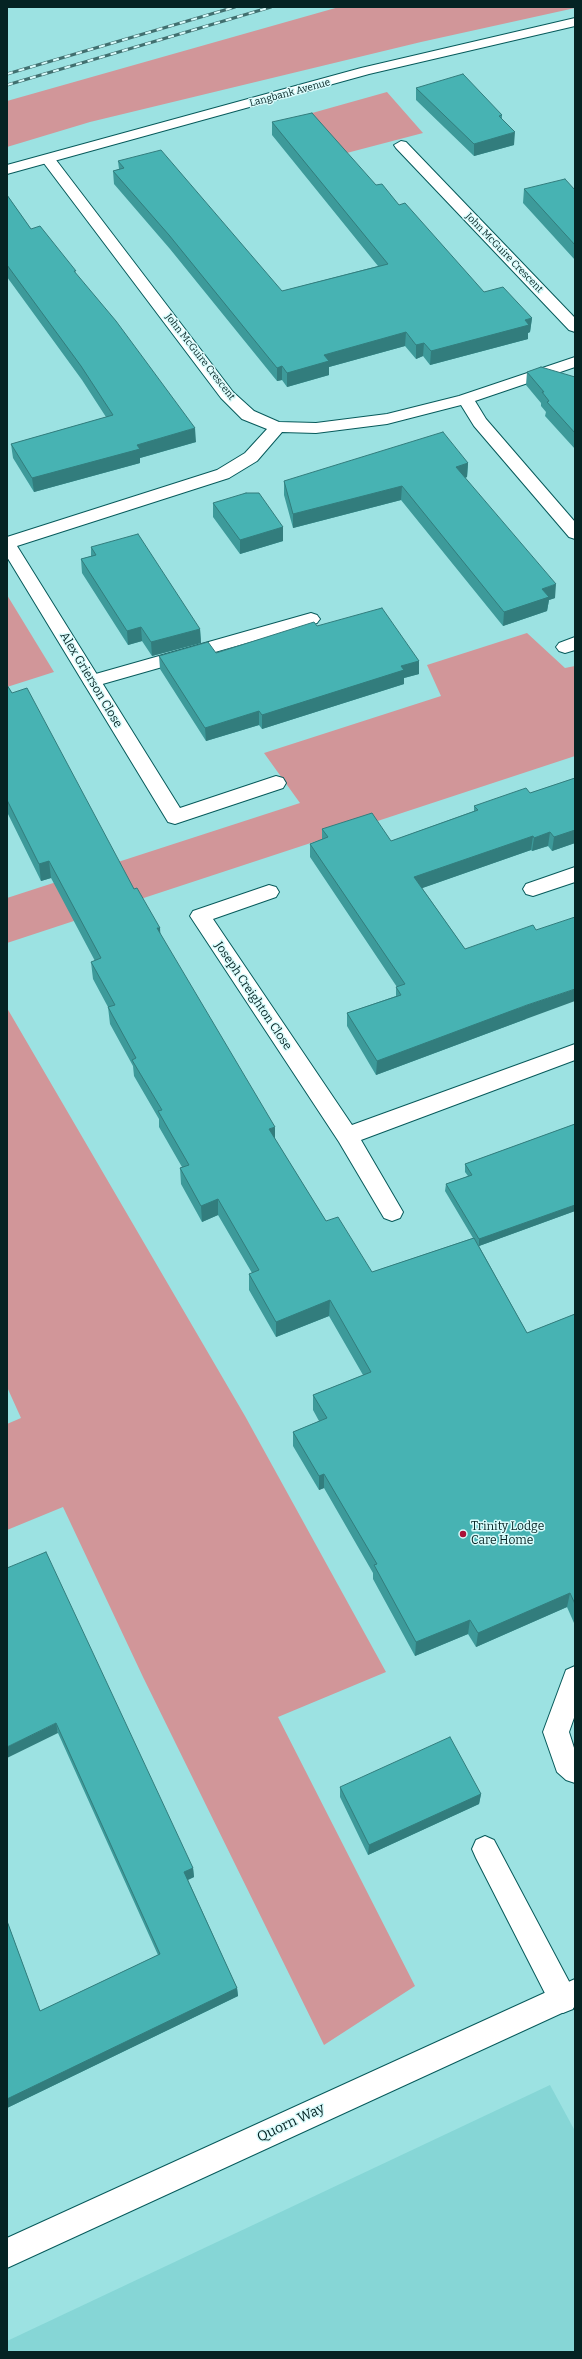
<!DOCTYPE html>
<style>
body{margin:0}
#map{position:relative;width:582px;height:2359px;overflow:hidden;background:#9ce2e2;font-family:Bitter,serif}
canvas{display:block}
.frame{position:absolute;inset:0;border:8px solid #052323;pointer-events:none}
</style>
<div id="map">
<canvas width="582" height="2359"></canvas>
<div class="frame"></div>
</div>
<script>
const ctx = document.querySelector('canvas').getContext('2d');
ctx.lineJoin = 'round';
function fill(path, color) { ctx.fillStyle = color; ctx.fill(path, 'evenodd'); }
const toPath = rows => new Path2D(rows.map(r => 'M' + r).join(''));
function trace(path, color, width, dash) { ctx.strokeStyle = color; ctx.lineWidth = width; ctx.lineCap = dash ? 'butt' : 'round'; ctx.setLineDash(dash || []); ctx.stroke(path); }
function write(font, color, halo, rows, align = 'center') {
  ctx.font = font + ' Bitter,serif'; ctx.lineWidth = 3; ctx.setLineDash([]); ctx.textBaseline = 'middle'; ctx.strokeStyle = halo; ctx.fillStyle = color; for (const [text, x, y, turn = 0] of rows) {
    ctx.save(); ctx.translate(x, y); ctx.rotate((+turn || 0) * Math.PI / 180); ctx.textAlign = isNaN(turn) ? turn : align; if (halo) ctx.strokeText(text, 0, 0); ctx.fillText(text, 0, 0); ctx.restore();
  }
}
fill(toPath([
 [550,2085,575,2131,575,2352,7,2352,7,2341]
]), '#86d6d6');
fill(toPath([
 [339,7,575,8,421,42,90,122,7,147,7,101],
 [387,92,423,133,339,155,305,115],
 [7,595,54,672,7,687],
 [527,633,565,668,575,666,575,756,7,943,7,898,300,803,264,753,441,696,427,665],
 [7,1008,245,1416,386,1672,278,1717,415,1986,324,2045,143,1677,63,1507,7,1530,7,1424,21,1418,7,1387]
]), '#d19699');
const service = toPath([
 [311,613,317,615,320,619,317,623,92,687,85,685,83,681,85,677,311,613],
 [575,867,575,882,533,896,526,894,523,889,526,884,575,867],
 [575,1666,575,1715,569,1732,575,1751,575,1783,566,1780,557,1772,543,1732,566,1670,575,1666],
 [485,1836,494,1840,573,1989,575,1994,573,2009,563,2013,553,2009,476,1858,472,1849,476,1840,485,1836]
]);
const minor = toPath([
 [401,141,406,142,575,318,575,332,569,330,396,148,394,145,401,141],
 [48,155,53,156,233,392,254,411,279,422,316,423,387,414,459,396,575,357,575,367,475,401,486,419,575,522,575,539,569,537,474,426,461,405,387,424,316,433,282,432,257,461,229,478,17,546,180,808,276,776,283,778,286,783,283,788,175,824,168,822,7,557,7,537,217,470,245,453,267,429,242,419,221,398,43,162,41,159,43,156,48,155],
 [575,637,575,650,565,653,559,651,556,647,559,643,575,637],
 [269,885,276,887,279,892,276,897,213,919,352,1125,575,1044,575,1060,361,1140,403,1212,400,1218,392,1221,384,1218,339,1142,190,916,193,911,269,885]
]);
const tertiary = toPath([
 [575,18,575,26,369,74,7,174,7,165,361,68,575,18],
 [575,1979,575,2007,7,2268,7,2238,575,1979]
]);
trace(service, '#075a5b', 2);
trace(minor, '#075a5b', 2);
trace(tertiary, '#075a5b', 2);
fill(service, '#fff');
fill(minor, '#fff');
fill(tertiary, '#fff');
const rail = toPath([
 [7,74,235,7],
 [7,85,271,7]
]);
trace(rail, '#416f6f', 3);
trace(rail, '#dafcfc', 2, [6]);
fill(toPath([
 [416,88,502,115,502,119,514,145,474,156,416,100],
 [272,122,376,185,399,205,484,292,532,318,530,332,528,333,528,339,430,365,423,356,416,359,405,346,329,367,329,375,287,387,282,380,277,381,170,249,114,184,113,171,119,169,118,161,282,291,378,266,272,135],
 [524,189,575,190,575,260,523,203],
 [7,195,31,229,76,274,196,442,140,458,140,463,34,492,13,458,11,444,106,417,82,380,7,277],
 [527,372,575,377,575,449,545,416,546,412,541,406,541,403,526,385],
 [468,463,467,477,465,478,555,598,549,600,547,611,503,626,401,500,293,528,284,495,284,481],
 [213,503,283,527,283,541,240,554,213,517],
 [91,547,200,629,201,643,152,656,142,641,128,645,82,573,81,559,91,556],
 [317,626,419,661,419,674,404,678,404,684,262,729,259,725,206,741,160,669,159,656,216,653],
 [7,685,134,889,160,928,160,934,275,1139,326,1221,372,1272,473,1238,445,1191,446,1184,468,1176,465,1172,465,1164,575,1124,575,1211,479,1246,527,1333,575,1314,575,1622,574,1623,567,1607,476,1647,468,1634,415,1656,373,1579,373,1573,324,1488,319,1490,293,1446,293,1432,319,1421,313,1410,313,1395,363,1375,329,1316,276,1337,249,1290,249,1274,252,1273,218,1215,202,1222,181,1184,180,1168,182,1167,159,1127,159,1119,134,1076,133,1066,110,1024,108,1007,93,979,91,962,95,961,51,878,41,881,7,812],
 [575,778,575,843,552,851,548,846,532,851,531,850,422,888,465,949,526,1019,376,1075,347,1026,347,1013,396,996,396,987,397,987,310,857,310,844,322,839,322,829,391,841,474,811,474,806,530,793],
 [7,1568,193,1868,194,1877,188,1880,237,1988,238,1996,7,2108,7,1921,40,2011,158,1955,58,1733],
 [340,1787,481,1794,479,1804,368,1855,340,1797]
]), '#3d9a9a');
fill(toPath([
 [515,132,514,145,474,156,474,144],
 [532,318,530,332,528,333,528,339,430,365,431,351],
 [406,332,405,346,329,367,329,375,287,387,287,373,324,355],
 [424,343,423,356,416,359,416,345],
 [282,366,282,380,277,381,277,368],
 [195,428,196,442,140,458,140,463,34,492,32,478,137,445],
 [468,463,467,477,455,481,456,467],
 [402,486,401,500,293,528,293,514],
 [283,527,283,541,240,554,240,540],
 [556,584,555,598,549,600,547,611,503,626,504,612,542,589],
 [141,627,142,641,128,645,127,631],
 [200,629,201,643,152,656,151,642],
 [419,661,419,674,404,678,404,684,262,729,262,715,401,666],
 [259,711,259,725,206,741,205,728],
 [575,830,575,843,552,851,554,837],
 [550,832,548,846,532,851,534,838],
 [533,836,531,850,414,891,414,877],
 [49,861,51,878,41,881,39,864],
 [157,928,160,928,161,944],
 [575,989,575,1001,526,1019,376,1075,377,1061,527,1005],
 [275,1127,275,1143,269,1129],
 [218,1199,218,1215,202,1222,201,1206],
 [575,1205,575,1211,479,1246,479,1239],
 [330,1300,329,1316,276,1337,276,1322],
 [324,1474,324,1488,319,1490,319,1476],
 [570,1593,567,1607,476,1647,478,1633],
 [470,1620,468,1634,415,1656,416,1642],
 [56,1723,58,1733,7,1758,7,1747],
 [481,1794,479,1804,368,1855,369,1845],
 [193,1868,194,1877,185,1881,184,1872],
 [237,1988,238,1996,7,2108,7,2099]
]), '#327d7d');
const building = toPath([
 [463,74,502,115,499,116,515,132,474,144,416,88,463,74],
 [312,113,376,185,382,184,399,205,405,203,484,292,503,287,532,318,525,320,529,325,431,351,424,343,416,345,406,332,324,355,329,361,287,373,282,366,277,368,169,235,113,171,124,168,118,161,161,150,282,291,388,264,272,122,312,113],
 [565,179,575,190,575,245,524,189,565,179],
 [7,195,31,229,40,226,76,271,74,271,116,321,195,428,137,445,140,449,32,478,11,444,113,415,81,366,7,265,7,195],
 [541,367,575,377,575,433,547,402,549,401,542,392,544,392,527,372,541,367],
 [443,432,468,463,456,467,556,584,542,589,549,597,504,612,402,486,293,514,284,481,443,432],
 [246,493,259,493,283,527,240,540,213,503,246,493],
 [138,534,200,629,151,642,141,627,127,631,81,559,96,555,91,547,138,534],
 [382,608,419,661,401,666,404,670,262,715,259,711,205,728,159,656,208,642,216,653,314,622,317,626,382,608],
 [7,685,12,693,27,688,134,889,137,888,160,928,157,928,275,1127,269,1129,326,1221,338,1217,372,1272,474,1238,527,1333,575,1314,575,1604,570,1593,478,1633,470,1620,416,1642,374,1565,377,1564,324,1474,319,1476,293,1432,327,1418,313,1395,371,1372,330,1300,276,1322,249,1274,259,1270,218,1199,201,1206,180,1168,189,1165,158,1111,162,1110,132,1060,136,1058,108,1007,115,1005,91,962,101,958,49,861,39,864,7,800,7,685],
 [575,778,575,830,554,837,550,832,534,838,533,836,414,877,465,949,533,925,536,930,575,917,575,989,527,1005,377,1061,347,1013,401,995,396,987,405,984,310,844,328,837,322,829,372,813,391,841,478,810,474,806,526,788,530,793,575,778],
 [575,1124,575,1205,479,1239,446,1184,472,1175,465,1164,575,1124],
 [46,1552,193,1868,184,1872,237,1988,7,2099,7,1921,40,2011,160,1954,56,1723,7,1747,7,1568,46,1552],
 [450,1737,481,1794,369,1845,340,1787,450,1737]
]);
fill(building, '#47b3b3');
trace(building, '#327d7d', 1);
for (const [x, y, r, color] of [
 [463,1534,4,"#a91138"]
]) { const dot = new Path2D(); dot.arc(x, y, r, 0, 2 * Math.PI); ctx.fillStyle = color; ctx.fill(dot); trace(dot, '#dafcfc', 1.5); }
write('10px', '#052323', '#dafcfc', [
 ["Langbank Avenue",290,93,-15],
 ["John McGuire Crescent",504,253,46],
 ["John McGuire Crescent",200,357,52]
]);
write('12px', '#052323', '#dafcfc', [
 ["Alex Grierson Close",91,680,59],
 ["Joseph Creighton Close",253,996,56]
]);
write('12px', '#052323', '#dafcfc', [
 ["Trinity Lodge",471,1527],
 ["Care Home",471,1541]
], 'left');
write('14px', '#052323', '#dafcfc', [
 ["Quorn Way",291,2123,-25]
]);
</script>
